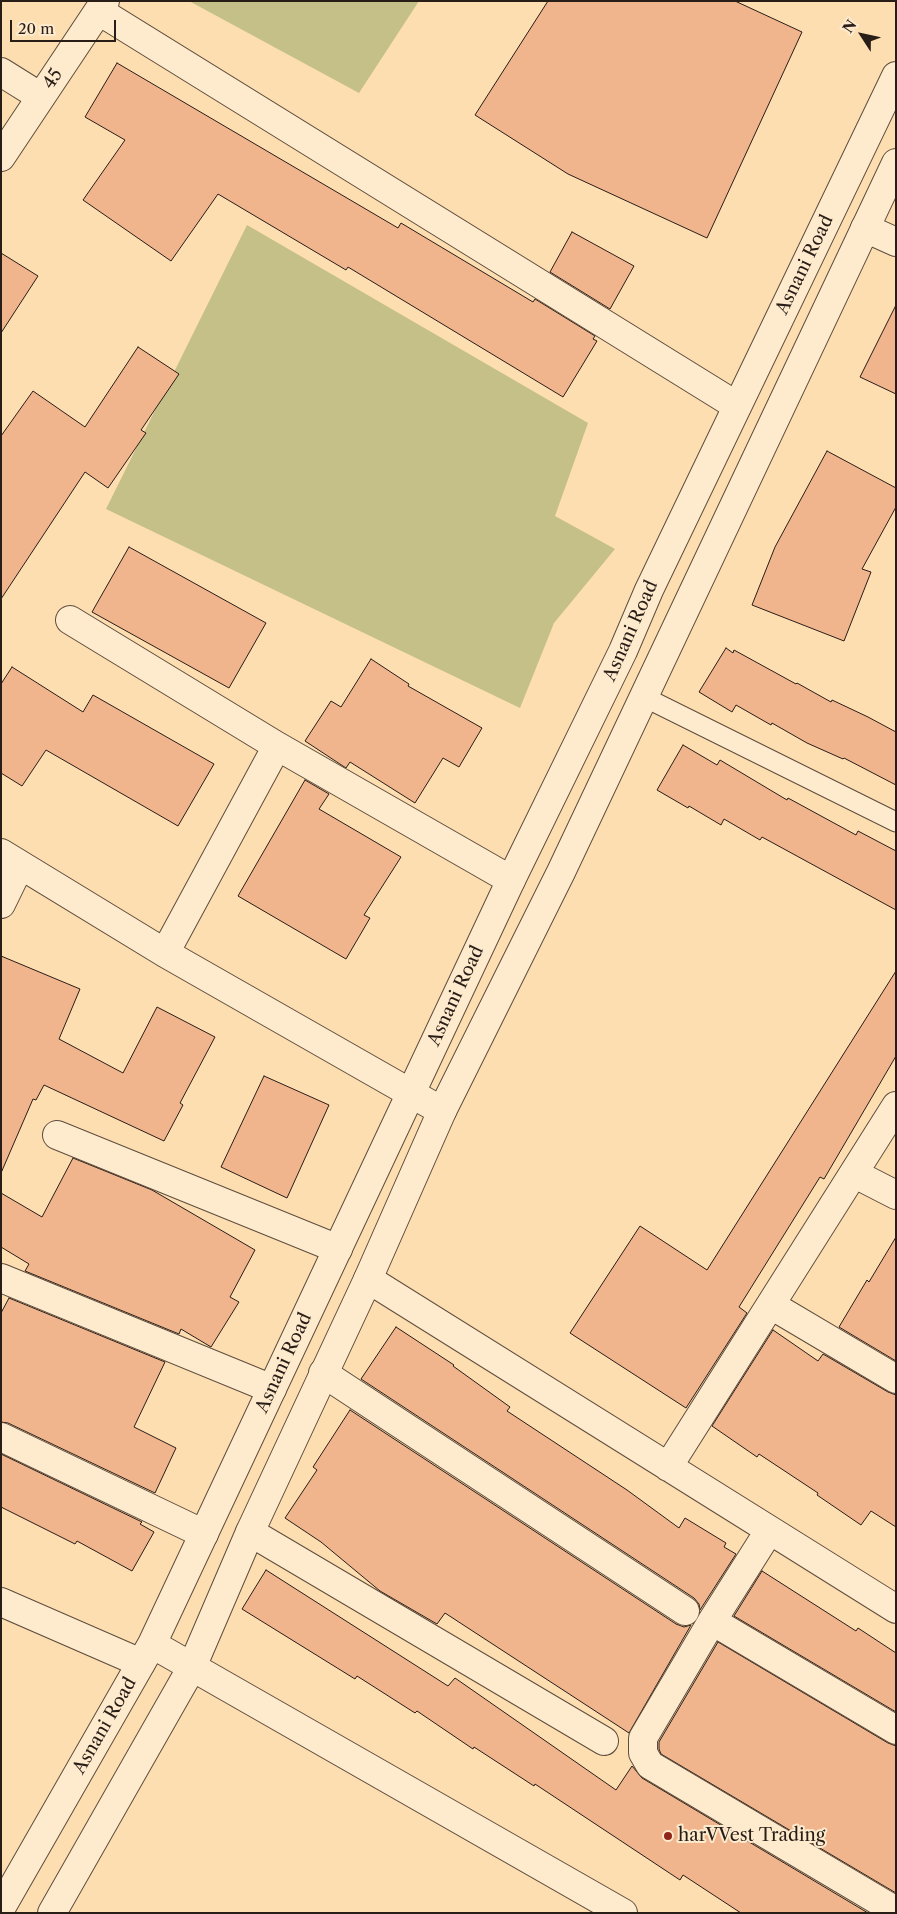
<!DOCTYPE html>
<style>
body{margin:0}
#map{position:relative;width:897px;height:1914px;overflow:hidden;background:#fddeb0;font-family:"Libre Caslon Text",serif}
canvas{display:block}
.frame{position:absolute;inset:0;border:2px solid #291d18;pointer-events:none}
.north{position:absolute;left:837px;top:10px;width:50px;height:50px;-webkit-text-stroke:4px #feeacc;paint-order:stroke;rotate:305deg;font-size:14px;font-weight:700;line-height:20px;text-align:center;color:#291d18}
.north::after{content:'';display:block;margin:auto;width:18px;height:22px;background:#291d18;clip-path:polygon(50% 0,100% 100%,50% 72%,0 100%)}
.scale{position:absolute;left:10px;top:20px;width:106px;height:22px;box-sizing:border-box;border:2px solid #291d18;border-top:0;padding-left:6px;font-size:15px;line-height:18px;white-space:nowrap;color:#291d18;-webkit-text-stroke:4px #feeacc;paint-order:stroke}
</style>
<div id="map">
<canvas width="897" height="1914"></canvas>
<div class="frame"></div>
<div class="north">N</div>
<div class="scale">20 m</div>
</div>
<script>
const ctx = document.querySelector('canvas').getContext('2d');
ctx.lineJoin = 'round';
function fill(path, color) { ctx.fillStyle = color; ctx.fill(path, 'evenodd'); }
const toPath = rows => new Path2D(rows.map(r => 'M' + r).join(''));
function trace(path, color, width, dash) { ctx.strokeStyle = color; ctx.lineWidth = width; ctx.lineCap = dash ? 'butt' : 'round'; ctx.setLineDash(dash || []); ctx.stroke(path); }
function write(font, color, halo, rows, align = 'center') {
  ctx.font = font + ' "Libre Caslon Text",serif'; ctx.lineWidth = 4; ctx.setLineDash([]); ctx.textBaseline = 'middle'; ctx.strokeStyle = halo; ctx.fillStyle = color; for (const [text, x, y, turn = 0] of rows) {
    ctx.save(); ctx.translate(x, y); ctx.rotate((+turn || 0) * Math.PI / 180); ctx.textAlign = isNaN(turn) ? turn : align; if (halo) ctx.strokeText(text, 0, 0); ctx.fillText(text, 0, 0); ctx.restore();
  }
}
fill(toPath([
 [189,1,419,1,359,93],
 [247,225,588,423,555,516,615,549,554,623,520,708,106,509]
]), '#c5c087');
const building = toPath([
 [548,1,735,1,802,32,707,238,568,174,475,115,548,1],
 [117,63,398,228,401,223,533,302,535,299,595,336,593,339,597,341,563,397,348,267,346,270,218,194,171,261,83,200,125,140,85,117,117,63],
 [572,232,634,266,610,309,550,272,572,232],
 [1,253,38,276,1,333,1,253],
 [896,305,896,394,860,377,896,305],
 [138,347,179,374,141,430,146,433,108,488,85,472,1,599,1,436,33,391,85,427,138,347],
 [827,451,896,488,896,507,862,569,871,572,844,641,752,605,775,547,827,451],
 [129,547,266,623,229,688,92,612,129,547],
 [726,648,733,653,734,650,796,684,797,683,831,702,832,700,868,717,896,732,896,785,844,758,843,759,807,743,772,723,771,725,736,705,732,712,699,692,726,648],
 [371,659,409,684,408,686,482,728,459,767,443,758,415,803,350,762,346,768,305,741,331,701,341,707,371,659],
 [12,667,83,712,93,695,214,764,178,826,46,750,22,786,1,773,1,684,12,667],
 [683,745,717,765,720,760,787,800,788,798,856,835,858,831,896,851,896,910,762,837,760,840,724,819,721,825,689,806,688,808,657,790,683,745],
 [305,780,329,794,319,809,401,857,364,915,370,918,346,959,238,896,305,780],
 [1,956,80,989,59,1039,123,1073,157,1007,215,1037,180,1103,183,1105,164,1141,44,1085,36,1100,33,1099,1,1173,1,956],
 [896,971,896,1056,824,1179,820,1177,739,1307,747,1313,686,1408,570,1333,640,1226,707,1270,896,971],
 [264,1076,329,1105,287,1198,221,1167,264,1076],
 [73,1158,152,1190,255,1250,230,1297,239,1302,211,1347,181,1329,179,1334,25,1271,29,1264,1,1247,1,1193,42,1217,73,1158],
 [896,1237,896,1361,839,1327,867,1280,869,1282,896,1237],
 [9,1298,165,1362,134,1427,176,1448,155,1493,8,1423,1,1422,1,1313,9,1298],
 [396,1327,454,1365,453,1366,510,1407,507,1411,627,1490,679,1528,685,1518,726,1543,724,1547,736,1554,700,1610,699,1604,694,1598,361,1379,396,1327],
 [773,1330,818,1361,823,1354,888,1392,896,1395,896,1527,871,1511,861,1525,817,1495,818,1493,759,1454,757,1457,712,1426,773,1330],
 [350,1410,676,1624,684,1627,691,1625,629,1733,445,1613,437,1624,380,1591,321,1542,285,1518,317,1470,313,1467,350,1410],
 [1,1454,142,1522,140,1524,154,1532,132,1571,77,1541,75,1544,1,1507,1,1454],
 [266,1570,448,1686,455,1678,616,1790,632,1766,642,1778,868,1913,741,1913,683,1875,680,1880,535,1784,534,1786,474,1747,473,1749,417,1711,415,1713,357,1676,355,1679,242,1609,266,1570],
 [762,1571,856,1631,858,1628,896,1653,896,1712,734,1616,762,1571],
 [718,1642,888,1743,896,1746,896,1893,661,1754,659,1749,659,1742,718,1642]
]);
fill(building, '#f1b58e');
trace(building, '#291d18', 1);
const service = toPath([
 [644,697,896,822]
]);
const minor = toPath([
 [99,11,737,406],
 [1,72,41,97],
 [1,157,105,1],
 [865,228,896,242],
 [70,620,277,746,165,953],
 [277,746,511,880],
 [1,853,165,953,442,1111],
 [1,904,20,865],
 [57,1135,338,1249],
 [855,1174,896,1195],
 [1,1278,272,1389],
 [368,1279,896,1609],
 [771,1305,896,1379],
 [323,1373,685,1611],
 [1,1437,204,1534],
 [668,1467,896,1106],
 [769,1531,712,1621,643,1738,643,1753,650,1765,896,1911],
 [250,1532,604,1741],
 [1,1602,141,1663],
 [712,1621,896,1730]
]);
const tertiary = toPath([
 [152,1644,623,1913],
 [1,1908,152,1644,511,880,623,651,649,590,896,76],
 [52,1913,192,1667,250,1532,368,1279,442,1111,561,872,896,163]
]);
trace(service, '#5e4d3e', 21);
trace(minor, '#5e4d3e', 30);
trace(tertiary, '#5e4d3e', 30);
trace(service, '#feeacc', 19);
trace(minor, '#feeacc', 28);
trace(tertiary, '#feeacc', 28);
for (const [x, y, r, color] of [
 [668,1836,5,"#8f2418"]
]) { const dot = new Path2D(); dot.arc(x, y, r, 0, 2 * Math.PI); ctx.fillStyle = color; ctx.fill(dot); trace(dot, '#feeacc', 2); }
write('18px', '#291d18', '#feeacc', [
 ["45",53,79,-56],
 ["Asnani Road",805,265,-64],
 ["Asnani Road",631,631,-66],
 ["Asnani Road",456,996,-65],
 ["Asnani Road",284,1363,-65],
 ["Asnani Road",105,1726,-60]
]);
write('18px', '#291d18', '#feeacc', [
 ["harVVest Trading",678,1836]
], 'left');
</script>
